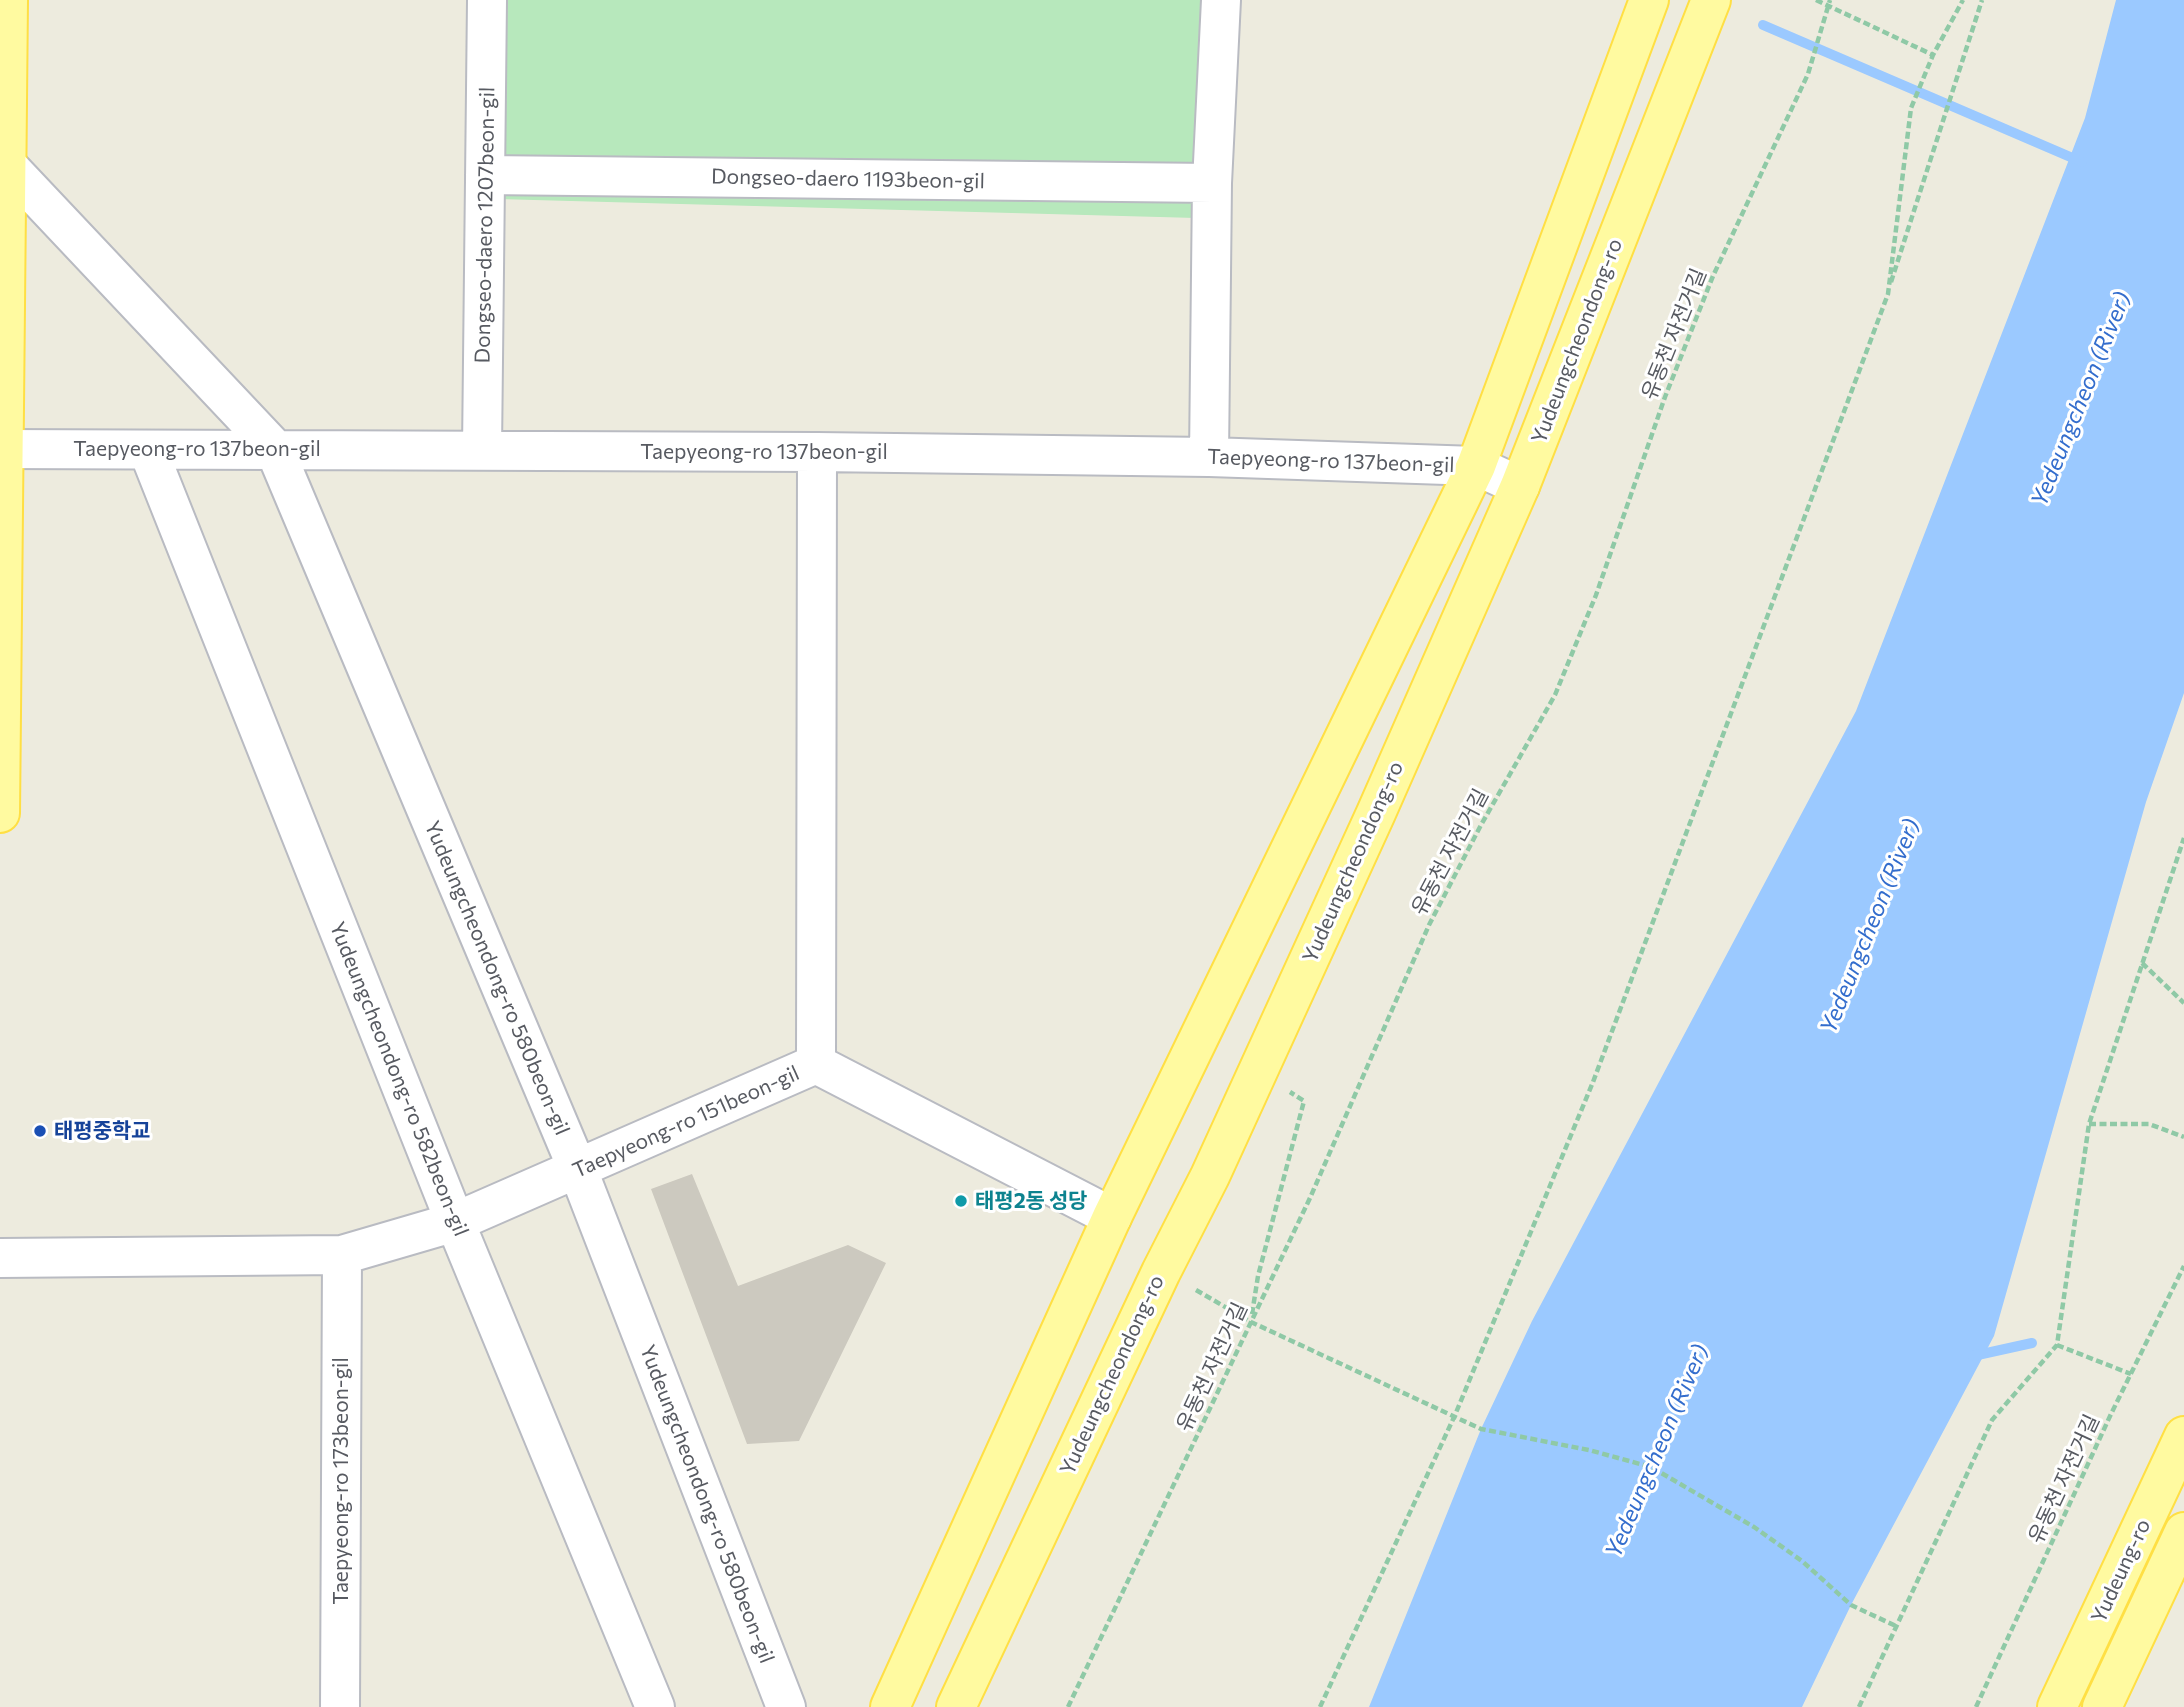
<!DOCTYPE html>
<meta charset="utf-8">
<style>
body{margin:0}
canvas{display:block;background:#edebde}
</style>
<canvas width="2184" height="1707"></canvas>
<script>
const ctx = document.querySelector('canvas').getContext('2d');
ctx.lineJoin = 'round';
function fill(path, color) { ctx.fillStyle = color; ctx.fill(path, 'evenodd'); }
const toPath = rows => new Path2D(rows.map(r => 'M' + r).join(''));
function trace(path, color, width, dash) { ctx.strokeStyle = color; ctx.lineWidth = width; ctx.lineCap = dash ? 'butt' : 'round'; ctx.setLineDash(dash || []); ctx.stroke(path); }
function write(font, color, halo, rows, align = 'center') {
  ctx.font = font + ' Commissioner,"Noto Sans KR",sans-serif'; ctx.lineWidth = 6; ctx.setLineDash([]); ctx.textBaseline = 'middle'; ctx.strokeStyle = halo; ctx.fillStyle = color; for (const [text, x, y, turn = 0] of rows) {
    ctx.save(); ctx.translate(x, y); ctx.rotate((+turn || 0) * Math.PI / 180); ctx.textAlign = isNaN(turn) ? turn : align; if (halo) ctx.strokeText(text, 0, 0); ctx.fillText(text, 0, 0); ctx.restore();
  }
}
fill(toPath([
 [503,0,1203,0,1196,218,497,199]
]), '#b7e8bc');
fill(toPath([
 [2116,0,2184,0,2184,693,2146,802,1994,1336,1851,1605,1802,1707,1369,1707,1481,1429,1532,1321,1856,711,2085,118]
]), '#9bc9ff');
trace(toPath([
 [1763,25,2082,162],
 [1973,1356,2032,1343]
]), '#9bc9ff', 10);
fill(toPath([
 [692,1174,738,1286,848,1245,886,1263,799,1441,747,1444,651,1189]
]), '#ccc9bf');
const minor = toPath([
 [6,164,274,448,578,1170,786,1707],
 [485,175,1212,183],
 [0,449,817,452,1209,457,1476,466,1520,486],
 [148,450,455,1222,655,1707],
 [482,450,487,0],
 [1209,457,1212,183,1221,0],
 [816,1064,1112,1217],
 [0,1258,342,1255,455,1222,816,1064,817,452],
 [340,1707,342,1255]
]);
const major = toPath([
 [0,813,8,0],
 [890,1707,1112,1217,1476,466,1649,0],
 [956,1707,1161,1272,1210,1176,1376,813,1520,486,1711,0],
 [2057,1707,2184,1436],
 [2102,1707,2184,1532]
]);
trace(minor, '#b9bbc2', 42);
trace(major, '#ffdf44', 42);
trace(toPath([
 [1816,0,1933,55],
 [1891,282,1982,0],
 [2142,963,2184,1003],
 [2089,1124,2149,1124,2184,1137],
 [1196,1290,1251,1322,1481,1429,1589,1450,1651,1467,1754,1527,1802,1561,1851,1605,1898,1627],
 [1252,1314,1258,1276,1304,1101,1290,1092],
 [2057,1345,2131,1374],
 [1068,1707,1310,1198,1429,925,1481,825,1555,695,1596,595,1665,397,1713,276,1808,74,1830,0],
 [1320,1707,1455,1415,1593,1082,1888,294,1911,108,1933,55,1963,0],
 [1859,1707,1992,1420,2057,1345,2089,1124,2184,838],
 [1976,1707,2111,1414,2184,1266]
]), '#8fc9a6', 4.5, [7, 3.5]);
trace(minor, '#fff', 38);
trace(major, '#fffaa0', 38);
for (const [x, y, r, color] of [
 [40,1131,7,"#1a4fb4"],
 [961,1201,7,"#0f9aa8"]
]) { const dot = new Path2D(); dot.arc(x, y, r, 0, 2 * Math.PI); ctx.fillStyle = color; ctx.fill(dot); trace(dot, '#fff', 2.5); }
write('21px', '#575a61', '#fff', [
 ["Dongseo-daero 1193beon-gil",848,179,1],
 ["Dongseo-daero 1207beon-gil",485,225,-89],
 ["유동천 자전거길",1674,334,-68],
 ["Yudeungcheondong-ro",1577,341,-69],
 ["Taepyeong-ro 137beon-gil",197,449],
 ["Taepyeong-ro 137beon-gil",764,452],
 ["Taepyeong-ro 137beon-gil",1331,461,2],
 ["유동천 자전거길",1450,852,-62],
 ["Yudeungcheondong-ro",1353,862,-66],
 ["Yudeungcheondong-ro 580beon-gil",497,978,67],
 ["Yudeungcheondong-ro 582beon-gil",399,1079,68],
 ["Taepyeong-ro 151beon-gil",686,1122,-24],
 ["유동천 자전거길",1212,1367,-65],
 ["Yudeungcheondong-ro",1112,1375,-65],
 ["유동천 자전거길",2064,1479,-65],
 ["Taepyeong-ro 173beon-gil",341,1481,-90],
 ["Yudeungcheondong-ro 580beon-gil",707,1504,69],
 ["Yudeung-ro",2121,1571,-65]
]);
write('bold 21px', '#164399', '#fff', [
 ["태평중학교",54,1131]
], 'left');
write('bold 21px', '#0d838f', '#fff', [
 ["태평2동 성당",975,1201]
], 'left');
write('italic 23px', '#336dcd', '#fff', [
 ["Yedeungcheon (River)",2081,399,-68],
 ["Yedeungcheon (River)",1870,926,-68],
 ["Yedeungcheon (River)",1657,1451,-67]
]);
</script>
